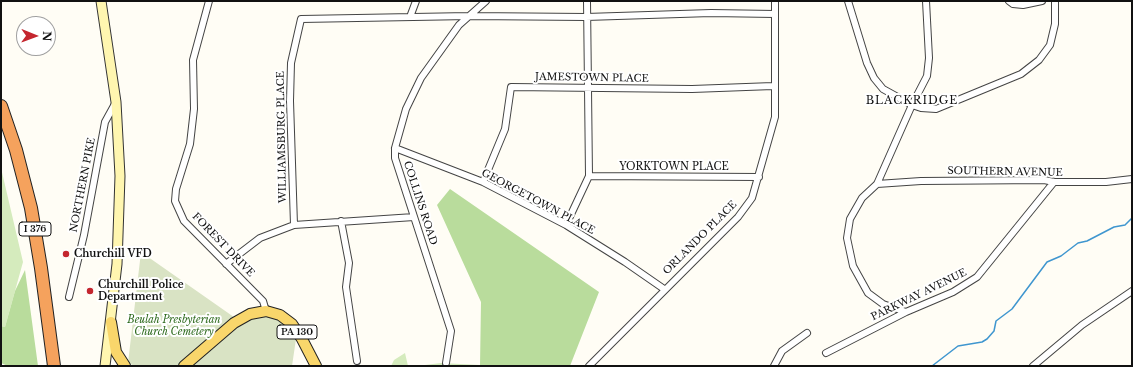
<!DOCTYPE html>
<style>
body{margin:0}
#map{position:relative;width:1133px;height:367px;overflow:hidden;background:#fffdf5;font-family:"Libre Baskerville",serif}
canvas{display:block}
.frame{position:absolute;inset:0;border:2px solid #111;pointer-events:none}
.north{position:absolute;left:16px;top:16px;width:40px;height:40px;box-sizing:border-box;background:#fff;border:1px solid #a0a0a0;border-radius:50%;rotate:91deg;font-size:11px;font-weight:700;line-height:16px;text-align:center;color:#111}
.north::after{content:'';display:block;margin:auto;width:14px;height:18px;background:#c4262e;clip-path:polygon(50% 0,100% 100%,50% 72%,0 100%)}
</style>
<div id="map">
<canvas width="1133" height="367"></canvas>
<div class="frame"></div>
<div class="north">N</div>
</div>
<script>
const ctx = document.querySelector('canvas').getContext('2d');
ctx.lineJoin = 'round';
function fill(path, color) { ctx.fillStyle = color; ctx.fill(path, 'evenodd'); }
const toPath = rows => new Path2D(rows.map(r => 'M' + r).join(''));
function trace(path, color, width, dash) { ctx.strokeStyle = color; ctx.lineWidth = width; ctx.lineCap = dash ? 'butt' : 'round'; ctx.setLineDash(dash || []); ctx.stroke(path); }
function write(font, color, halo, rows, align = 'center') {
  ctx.font = font + ' "Libre Baskerville",serif'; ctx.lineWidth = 4; ctx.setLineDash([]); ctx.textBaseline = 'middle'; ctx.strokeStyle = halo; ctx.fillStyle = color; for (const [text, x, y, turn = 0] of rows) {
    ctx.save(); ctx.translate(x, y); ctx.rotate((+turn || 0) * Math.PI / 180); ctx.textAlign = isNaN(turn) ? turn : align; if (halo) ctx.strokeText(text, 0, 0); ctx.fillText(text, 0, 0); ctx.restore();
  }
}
fill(toPath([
 [1,168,23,262,5,327,1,326],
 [405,353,408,366,391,366,394,360],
 [441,363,480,365,417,366]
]), '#d5ebbd');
fill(toPath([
 [450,189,599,292,570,366,480,366,481,302,437,205],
 [25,270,38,366,8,366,1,363,1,326,5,327,15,291]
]), '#b9dc9c');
fill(toPath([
 [141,252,241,322,258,315,273,316,287,326,296,339,292,366,135,366,128,363]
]), '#d9e3c4');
trace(toPath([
 [932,366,958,346,982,342,987,339,994,331,996,321,1012,309,1047,262,1061,256,1078,243,1087,241,1114,227,1125,225,1132,218]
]), '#3f96cf', 1.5);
const street = toPath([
 [209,1,193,60,194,109,190,144,176,189,175,201,184,221,263,301,266,311],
 [848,1,867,63,874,78,883,89,912,105,921,108,936,109,1021,74,1039,60,1050,45,1055,24,1055,1],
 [1009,1,1013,4,1023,5,1042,1],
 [410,17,416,1],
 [395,148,483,182,566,225,625,262,664,289],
 [589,176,759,177],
 [483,182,505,129,511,87,692,89,773,86],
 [877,184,921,181,1044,180,1054,182,1106,182,1132,179],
 [341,221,349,263,346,287,357,361],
 [294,225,290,101,291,63,301,19,469,16,586,17,711,13,775,14],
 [566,225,589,176,587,1],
 [226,264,260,238,294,225,414,217],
 [69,297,84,235,105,122,116,102],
 [906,312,883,304,868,293,853,266,847,238,850,219,862,198,877,184,912,105,927,76,929,58,926,1],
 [826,353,906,312,953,292,977,277,1054,182],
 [446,363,451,331,395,158,395,148,406,109,421,78,459,25,486,1],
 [589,366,738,217,752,198,775,117,775,1],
 [774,366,782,351,807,333],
 [1033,366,1082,325,1132,291]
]);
const secondary = toPath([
 [101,1,116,102,120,176,117,264,105,366]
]);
const primary = toPath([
 [111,322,116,352,125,366],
 [184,366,234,323,250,314,266,311,280,315,292,324,302,339,316,366]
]);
const highway = toPath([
 [1,106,16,150,31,208,41,268,54,366]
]);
trace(street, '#444', 8);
trace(secondary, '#333', 11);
trace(primary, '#222', 12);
trace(highway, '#222', 14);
trace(street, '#fff', 6);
trace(secondary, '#fff6b0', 9);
trace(primary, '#f9d66b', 10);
trace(highway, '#f5a25d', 12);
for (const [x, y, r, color] of [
 [66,254,4,"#c4262e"],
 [90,291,4,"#c4262e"]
]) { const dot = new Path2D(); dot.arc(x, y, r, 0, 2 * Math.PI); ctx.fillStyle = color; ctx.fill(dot); trace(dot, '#fff', 1.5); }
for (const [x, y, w] of [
 [35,229,32],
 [297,332,40]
]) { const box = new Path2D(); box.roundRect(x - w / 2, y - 7, w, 14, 3); ctx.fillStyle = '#fff'; ctx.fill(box); trace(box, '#111', 1); }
write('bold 9px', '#111', null, [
 ["I 376",35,229],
 ["PA 130",297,332]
]);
write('10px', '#111', '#fff', [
 ["JAMESTOWN PLACE",592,78,1],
 ["WILLIAMSBURG PLACE",282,137,-91],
 ["YORKTOWN PLACE",674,167],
 ["SOUTHERN AVENUE",1005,172,1],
 ["NORTHERN PIKE",83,185,-79],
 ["GEORGETOWN PLACE",538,202,28],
 ["COLLINS ROAD",420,203,72],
 ["ORLANDO PLACE",700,238,-45],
 ["FOREST DRIVE",223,245,46],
 ["PARKWAY AVENUE",919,295,-26]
]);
write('bold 10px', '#111', '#fff', [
 ["Churchill VFD",74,254],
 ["Churchill Police",98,285],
 ["Department",98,297]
], 'left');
write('italic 10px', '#2f6b1f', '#fff', [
 ["Beulah Presbyterian",174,320],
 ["Church Cemetery",174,332]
]);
ctx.letterSpacing = '1px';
write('11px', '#111', '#fff', [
 ["BLACKRIDGE",912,101]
]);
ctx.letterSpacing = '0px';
</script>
